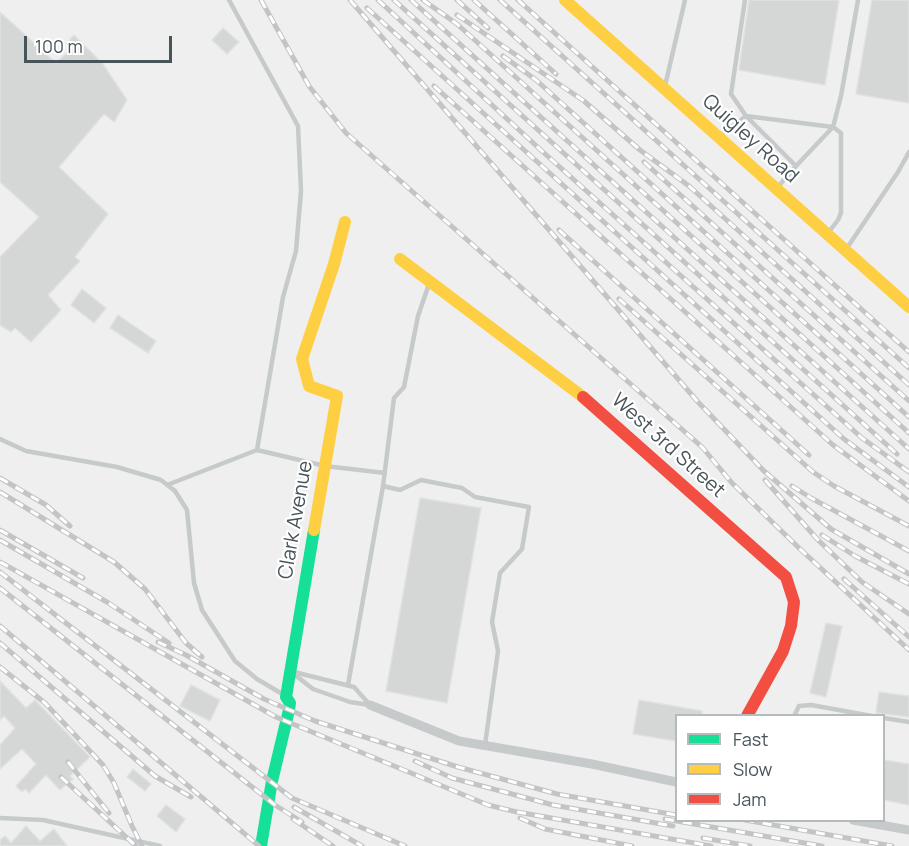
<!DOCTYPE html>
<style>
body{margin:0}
#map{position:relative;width:909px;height:846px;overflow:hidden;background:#efefef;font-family:Manrope,sans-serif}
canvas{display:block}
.legend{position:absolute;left:675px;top:714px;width:210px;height:108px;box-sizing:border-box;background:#fff;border:2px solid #b5bbbd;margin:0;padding:8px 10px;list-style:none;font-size:18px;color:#47545a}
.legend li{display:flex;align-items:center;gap:12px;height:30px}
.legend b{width:30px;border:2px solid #b5bbbd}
.scale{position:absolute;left:24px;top:36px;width:148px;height:27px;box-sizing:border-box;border:3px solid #47545a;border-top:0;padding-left:8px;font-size:18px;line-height:21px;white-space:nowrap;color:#47545a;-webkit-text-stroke:4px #fff;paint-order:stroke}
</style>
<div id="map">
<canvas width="909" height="846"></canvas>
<ul class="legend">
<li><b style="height:8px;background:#16e098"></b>Fast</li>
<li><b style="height:8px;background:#ffcf43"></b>Slow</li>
<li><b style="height:8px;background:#f24e42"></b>Jam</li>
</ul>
<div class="scale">100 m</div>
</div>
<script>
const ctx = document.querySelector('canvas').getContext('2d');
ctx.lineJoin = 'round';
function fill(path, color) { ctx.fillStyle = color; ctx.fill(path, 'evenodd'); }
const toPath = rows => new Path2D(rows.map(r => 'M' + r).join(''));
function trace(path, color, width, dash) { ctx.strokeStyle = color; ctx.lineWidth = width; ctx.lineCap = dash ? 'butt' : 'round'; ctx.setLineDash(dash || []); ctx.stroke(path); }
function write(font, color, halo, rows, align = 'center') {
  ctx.font = font + ' Manrope,sans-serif'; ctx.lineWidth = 4.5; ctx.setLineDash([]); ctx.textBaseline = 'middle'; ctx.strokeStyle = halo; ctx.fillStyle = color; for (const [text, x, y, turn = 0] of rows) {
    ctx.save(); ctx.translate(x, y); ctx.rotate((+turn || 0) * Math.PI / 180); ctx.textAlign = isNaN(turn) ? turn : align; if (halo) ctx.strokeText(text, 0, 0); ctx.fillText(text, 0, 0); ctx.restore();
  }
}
const building = toPath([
 [749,0,839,0,825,85,739,70,749,0],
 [872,0,909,0,909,103,856,94,872,0],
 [0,12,56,63,72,48,67,43,74,35,103,64,127,100,114,122,104,114,59,167,108,214,75,257,80,261,48,295,61,310,31,342,15,328,11,332,0,325,0,257,39,217,0,182,0,12],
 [223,28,239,42,227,54,212,40,223,28],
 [82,289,106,308,94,323,71,305,82,289],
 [118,315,156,341,148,353,110,328,118,315],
 [420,498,481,508,447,703,386,691,420,498],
 [826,623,842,626,826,697,810,693,826,623],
 [0,681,26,708,35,700,90,757,70,776,73,779,60,790,46,775,29,793,25,789,22,792,16,786,36,764,22,749,0,769,0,745,15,728,4,716,0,720,0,681],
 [191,685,220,700,210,721,180,706,191,685],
 [879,692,909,696,909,717,876,713,879,692],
 [639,700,702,711,702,716,676,716,676,741,633,734,639,700],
 [884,760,909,764,909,805,884,800,884,760],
 [133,769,151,784,145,791,127,777,133,769],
 [166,805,185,819,176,832,157,816,166,805],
 [26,826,40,841,54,829,67,846,0,846,0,840,5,836,11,843,26,826]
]);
fill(building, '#d5d7d7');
trace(building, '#e0e1e2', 1.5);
trace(toPath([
 [745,0,731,94,746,116,833,127,841,133,841,213,838,220,828,233],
 [665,86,685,0],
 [721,135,746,116,796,166,777,188],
 [796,166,833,127,841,96,858,0],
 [847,248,898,172,909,152],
 [0,439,26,451,117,467,161,480,175,491,187,510,194,583,202,610,235,661,257,679,284,695],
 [257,450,325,466,385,473],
 [167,485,257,450,283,297,296,251,301,191,298,126,229,0],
 [383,486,400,490,421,480,462,488,475,497,529,507,522,549,500,573,492,622,498,651,485,745],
 [290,671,354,687,370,705,350,702,313,689,290,671],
 [348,685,383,486,394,398,404,387,418,316,429,284],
 [794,716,799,706,811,705,872,716],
 [884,718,909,722],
 [0,818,43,820,160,846]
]), '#c6cacb', 4.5);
trace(toPath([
 [370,705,459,741,592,764,676,782],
 [853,820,909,830]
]), '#c6cacb', 9);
trace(toPath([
 [261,846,272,781,289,710,290,703,286,697,314,530]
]), '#16e098', 12);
trace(toPath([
 [565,0,909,307],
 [400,259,583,397],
 [314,530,337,396,309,386,302,359,334,264,345,222]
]), '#ffcf43', 12);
trace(toPath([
 [583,397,786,577,794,602,791,626,783,651,747,716]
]), '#f24e42', 12);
const rail = toPath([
 [261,0,309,86,346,133,702,447,732,483,799,548,909,650],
 [350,0,698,402,764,471,831,529,909,574],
 [378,0,543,152,776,361,862,438,909,472],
 [394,0,897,454],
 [411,0,909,449],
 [423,0,457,24,909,433],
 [457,0,488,28],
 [474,0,556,74],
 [500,0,909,368],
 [518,0,909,352],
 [367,8,844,439,909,487],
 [457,15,584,101,640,150,689,186,909,385],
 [503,56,536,80,909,417],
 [434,86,833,445,909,501],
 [644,162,909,401],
 [559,230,809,455],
 [619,299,813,472,834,486,909,526],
 [0,478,46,505,70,526],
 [765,480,818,540,862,582,909,614],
 [792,486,811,498,909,551],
 [0,492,114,562,145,589,186,643,202,657],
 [0,530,83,578],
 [822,535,855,556,909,584],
 [0,540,107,602,169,643],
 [0,562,276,717,488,805,517,812,711,846],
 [0,572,292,798,405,846],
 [844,579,909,637],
 [0,588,275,805,302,822],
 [0,626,259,846],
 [158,642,186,655,264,699,315,721,458,767,557,794,676,815],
 [0,643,155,776,191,797],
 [0,667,45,703,103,765,114,783,132,826,142,846],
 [415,761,452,778,553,805,673,826],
 [68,762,109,813],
 [61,777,136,846],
 [294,807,362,846],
 [520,818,545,829,632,846],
 [293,819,333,846],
 [665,819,822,846],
 [745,820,892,846],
 [703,838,750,846]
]);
trace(rail, '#c2c4c6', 5);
trace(rail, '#fff', 3, [9]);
write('20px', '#47545a', '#fff', [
 ["Quigley Road",750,139,42],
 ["West 3rd Street",668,446,42],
 ["Clark Avenue",296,520,-80]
]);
</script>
